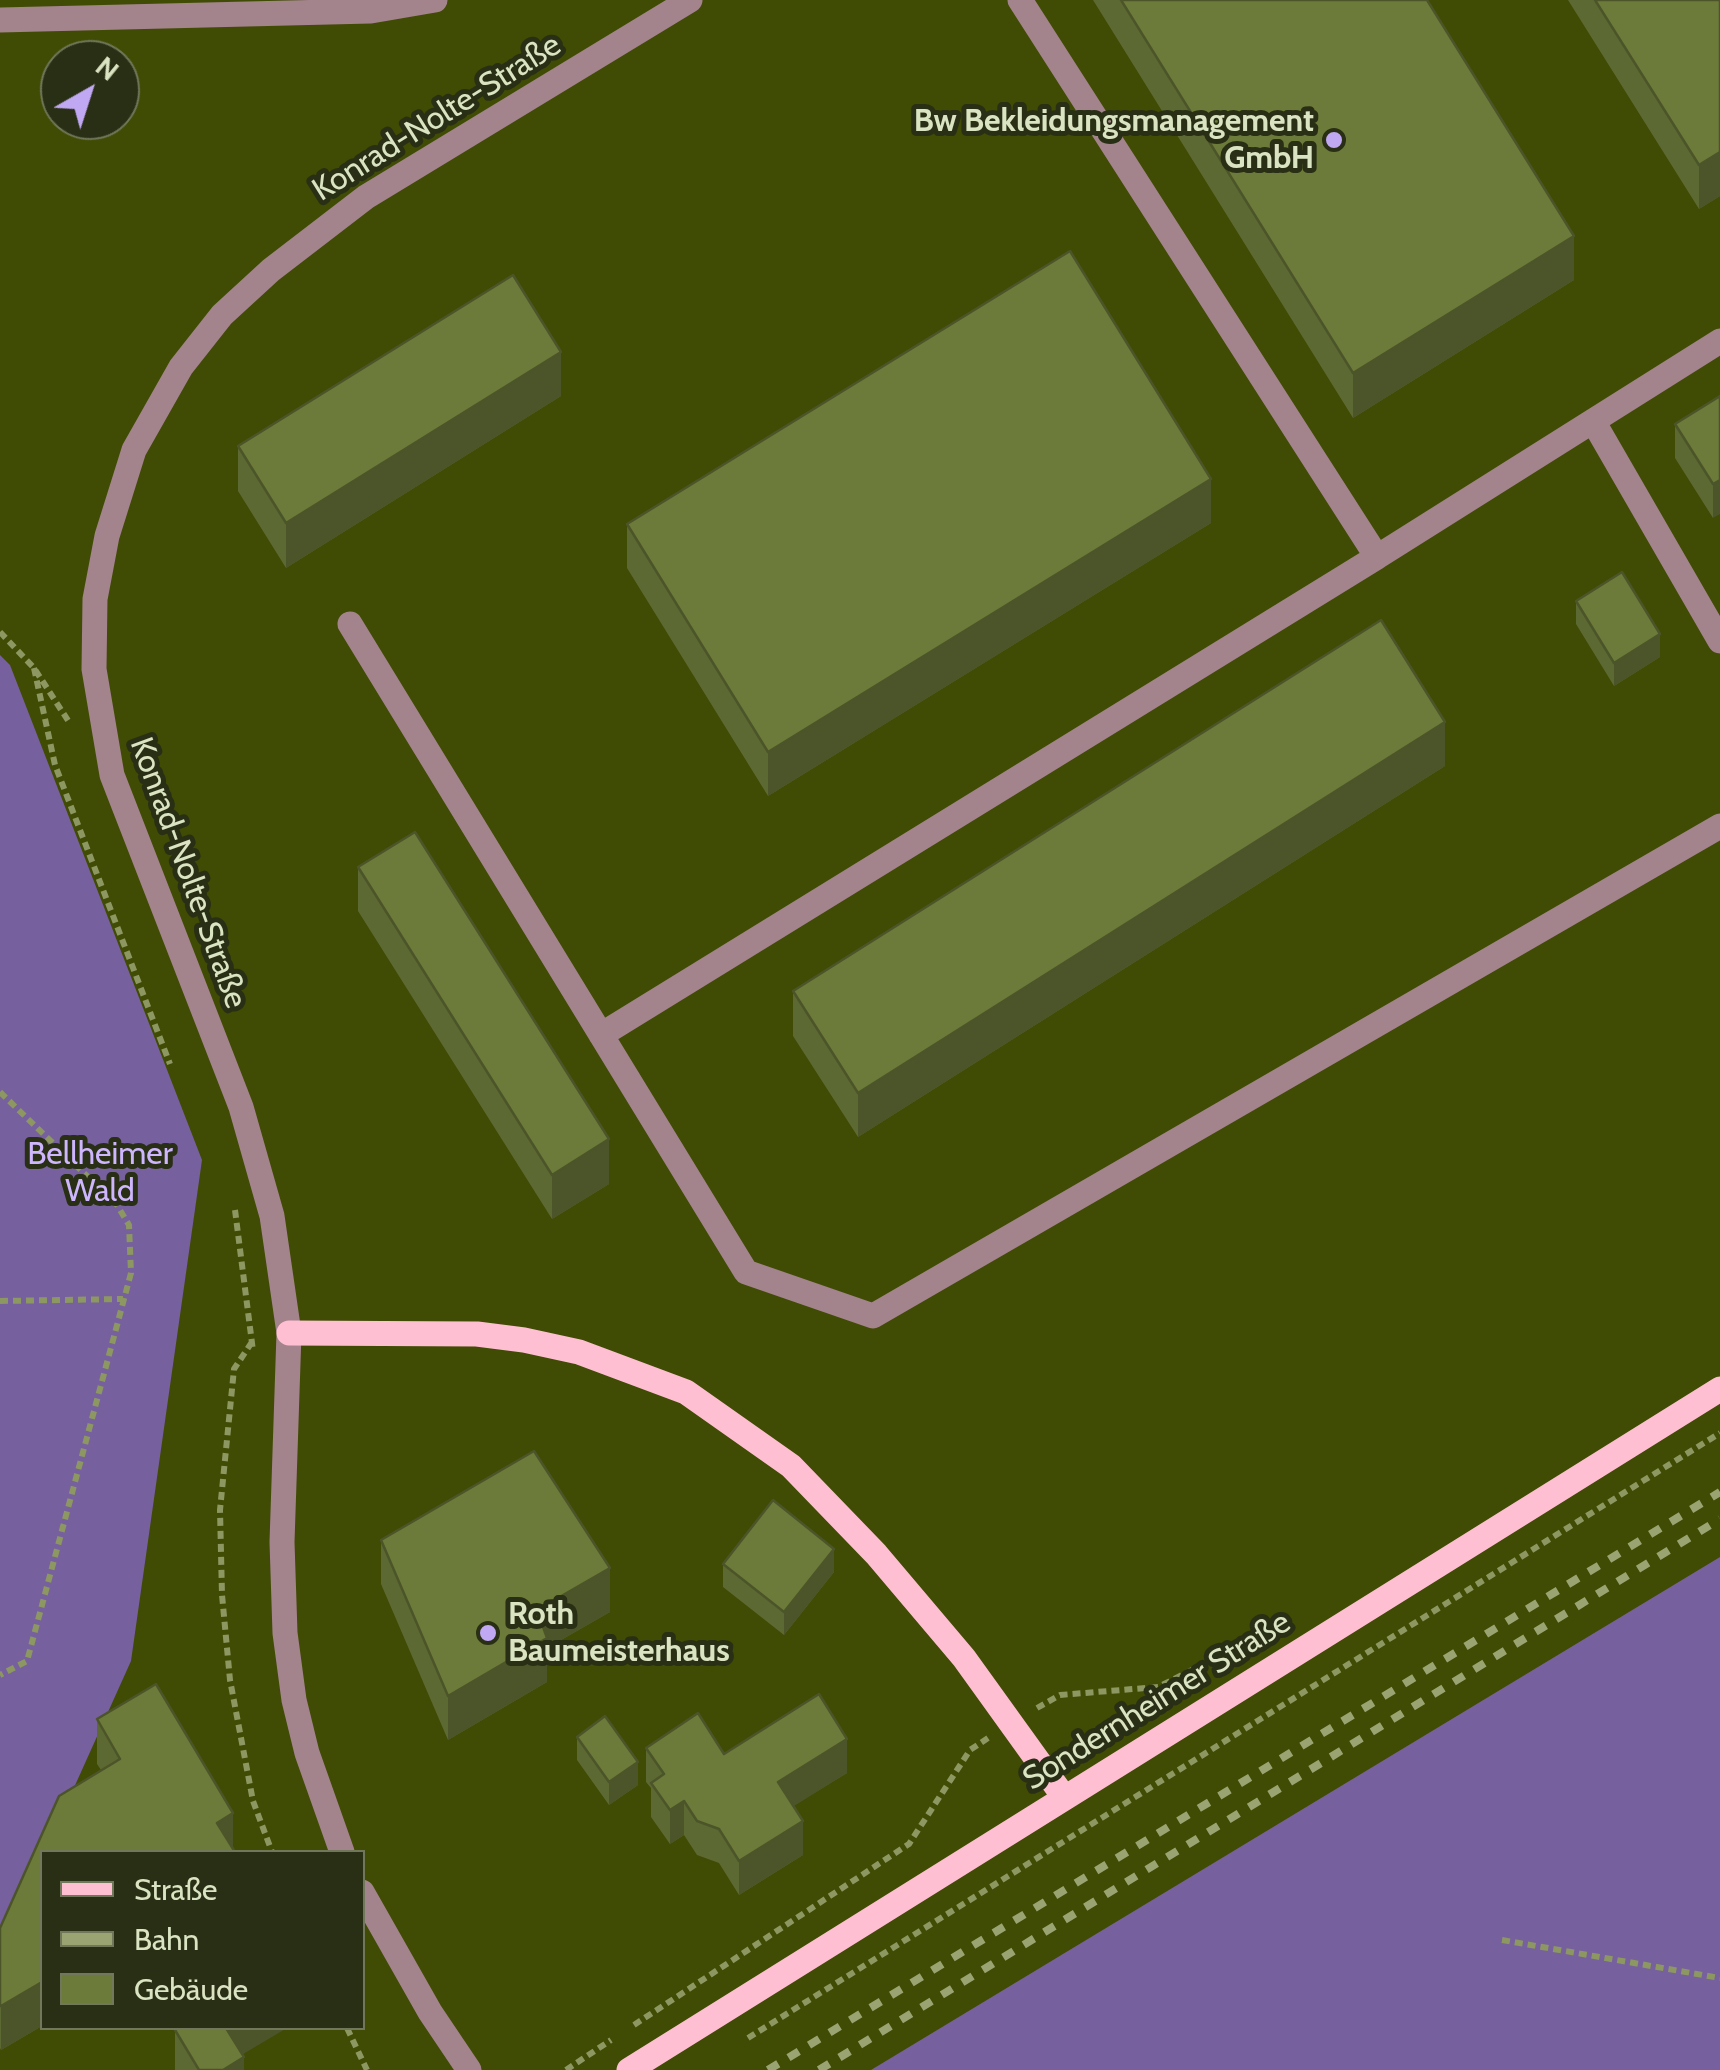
<!DOCTYPE html>
<meta charset="utf-8">
<style>
body{margin:0}
#map{position:relative;width:1720px;height:2070px;overflow:hidden;background:#404b04;font-family:Cabin,sans-serif}
canvas{display:block}
.legend{position:absolute;left:40px;top:1850px;width:325px;height:180px;box-sizing:border-box;background:#292f14;border:2px solid #70775a;margin:0;padding:12px 18px;list-style:none;font-size:30px;color:#dae3c2}
.legend li{display:flex;align-items:center;gap:20px;height:50px}
.legend b{width:50px;border:2px solid #70775a}
.north{position:absolute;left:40px;top:40px;width:100px;height:100px;box-sizing:border-box;background:#292f14;border:2px solid #70775a;border-radius:50%;rotate:39deg;font-size:28px;font-weight:700;line-height:40px;text-align:center;color:#dae3c2}
.north::after{content:'';display:block;margin:auto;width:35px;height:45px;background:#c1a8f3;clip-path:polygon(50% 0,100% 100%,50% 72%,0 100%)}
</style>
<div id="map">
<canvas width="1720" height="2070"></canvas>
<ul class="legend">
<li><b style="height:12px;background:#ffbfd2"></b>Straße</li>
<li><b style="height:12px;background:#9aa473"></b>Bahn</li>
<li><b style="height:28px;background:#6c7a3a"></b>Gebäude</li>
</ul>
<div class="north">N</div>
</div>
<script>
const ctx = document.querySelector('canvas').getContext('2d');
ctx.lineJoin = 'round';
function fill(path, color) { ctx.fillStyle = color; ctx.fill(path, 'evenodd'); }
const toPath = rows => new Path2D(rows.map(r => 'M' + r).join(''));
function trace(path, color, width, dash) { ctx.strokeStyle = color; ctx.lineWidth = width; ctx.lineCap = dash ? 'butt' : 'round'; ctx.setLineDash(dash || []); ctx.stroke(path); }
function write(font, color, halo, rows, align = 'center') {
  ctx.font = font + ' Cabin,sans-serif'; ctx.lineWidth = 10; ctx.setLineDash([]); ctx.textBaseline = 'middle'; ctx.strokeStyle = halo; ctx.fillStyle = color; for (const [text, x, y, turn = 0] of rows) {
    ctx.save(); ctx.translate(x, y); ctx.rotate((+turn || 0) * Math.PI / 180); ctx.textAlign = isNaN(turn) ? turn : align; if (halo) ctx.strokeText(text, 0, 0); ctx.fillText(text, 0, 0); ctx.restore();
  }
}
fill(toPath([
 [0,655,10,665,202,1160,131,1661,0,1952],
 [1720,1557,1720,2070,871,2070]
]), '#76609d');
trace(toPath([
 [0,632,34,668,69,722],
 [34,668,55,765,170,1064],
 [0,1092,117,1205,129,1225,131,1273,27,1661,0,1675],
 [235,1210,253,1351],
 [0,1301,123,1299],
 [252,1342,234,1369,220,1510,222,1595,230,1680,253,1801,272,1852],
 [1037,1708,1060,1695,1158,1687,1254,1639],
 [1502,1940,1720,1978],
 [634,2025,909,1844,970,1750,988,1738],
 [347,2028,367,2070],
 [748,2038,1720,1433],
 [566,2070,611,2040]
]), '#8d9762', 6, [8, 5]);
trace(toPath([
 [0,20,371,11,435,0],
 [1593,421,1720,641],
 [1377,557,1720,341],
 [350,624,746,1272,873,1316,1720,826],
 [601,1035,1377,557,1020,0],
 [342,1852,307,1753,294,1700,285,1633,282,1542,289,1333,272,1216,241,1107,112,775,94,669,95,599,107,536,134,450,181,367,222,315,271,270,366,197,690,0],
 [362,1892,430,2012,469,2070]
]), '#a3838c', 25);
trace(toPath([
 [289,1333,477,1334,524,1340,579,1352,686,1392,791,1466,876,1554,964,1658,1064,1797],
 [629,2070,1720,1389]
]), '#ffbfd2', 25);
trace(toPath([
 [768,2070,1720,1492],
 [819,2070,1720,1519]
]), '#9aa473', 8, [12, 12]);
fill(toPath([
 [1093,0,1427,0,1574,280,1353,418],
 [1568,0,1720,0,1720,196,1699,209],
 [561,396,286,568,238,491,238,446],
 [1720,396,1713,518,1675,458,1675,424],
 [1211,523,768,796,627,568,627,524],
 [1576,601,1660,657,1614,686,1576,624],
 [1445,766,858,1137,793,1036,793,991],
 [358,867,609,1184,552,1219,358,911],
 [381,1540,610,1612,547,1648,547,1682,448,1740,381,1584],
 [723,1564,834,1572,784,1635,723,1587],
 [156,1684,233,1813,233,1849,235,1852,42,1852,42,2026,1,2050,0,2048,0,1928,59,1796,101,1770,97,1764,97,1719],
 [577,1737,638,1785,609,1805,577,1760],
 [646,1748,724,1754,847,1773,793,1806,803,1855,739,1895,719,1863,697,1855,684,1835,670,1844,651,1817,651,1788,646,1782],
 [175,2030,243,2054,244,2070,175,2070]
]), '#5d6932');
fill(toPath([
 [1720,152,1720,196,1699,209,1699,165],
 [1574,236,1574,280,1353,418,1353,373],
 [561,352,561,396,286,568,286,523],
 [1211,479,1211,523,768,796,768,752],
 [1720,480,1720,514,1713,518,1713,484],
 [1660,634,1660,657,1614,686,1614,663],
 [1445,722,1445,766,858,1137,858,1093],
 [609,1139,609,1184,552,1219,552,1175],
 [834,1549,834,1572,784,1635,784,1612],
 [610,1568,610,1612,547,1648,547,1682,448,1740,448,1696,537,1610],
 [847,1739,847,1773,778,1816,778,1782],
 [638,1762,638,1785,609,1805,609,1782],
 [684,1801,684,1835,670,1844,670,1810],
 [233,1813,233,1852,217,1823],
 [803,1821,803,1855,739,1895,739,1861],
 [42,1982,42,2026,1,2050,1,2006],
 [223,2028,287,2028,223,2066],
 [244,2057,244,2070,223,2070]
]), '#4c5529');
const building = toPath([
 [1121,0,1427,0,1574,236,1353,373,1121,0],
 [1595,0,1720,0,1720,152,1699,165,1595,0],
 [1070,251,1211,479,768,752,627,524,1070,251],
 [513,275,561,352,286,523,238,446,513,275],
 [1720,396,1720,480,1713,484,1675,424,1720,396],
 [1622,572,1660,634,1614,663,1576,601,1622,572],
 [1381,620,1445,722,858,1093,793,991,1381,620],
 [415,832,609,1139,552,1175,358,867,415,832],
 [534,1451,610,1568,537,1610,547,1638,448,1696,381,1540,534,1451],
 [773,1500,834,1549,784,1612,723,1564,773,1500],
 [156,1684,233,1813,217,1823,235,1852,42,1852,42,1982,1,2006,0,2004,0,1928,59,1796,120,1759,97,1719,156,1684],
 [819,1694,847,1739,778,1782,803,1821,739,1861,719,1829,697,1821,684,1801,670,1810,651,1783,664,1774,646,1748,698,1713,724,1754,819,1694],
 [605,1716,638,1762,609,1782,577,1737,605,1716],
 [179,2028,226,2028,244,2057,223,2070,199,2070,175,2030,179,2028]
]);
fill(building, '#6c7a3a');
trace(building, '#4c5529', 2.5);
for (const [x, y, r, color] of [
 [1334,140,10,"#c1a8f3"],
 [488,1633,10,"#c1a8f3"]
]) { const dot = new Path2D(); dot.arc(x, y, r, 0, 2 * Math.PI); ctx.fillStyle = color; ctx.fill(dot); trace(dot, '#292f14', 4); }
write('32px', '#dae3c2', '#292f14', [
 ["Konrad-Nolte-Straße",437,118,-32],
 ["Konrad-Nolte-Straße",188,873,70],
 ["Sondernheimer Straße",1157,1701,-32]
]);
write('bold 32px', '#dae3c2', '#292f14', [
 ["Bw Bekleidungsmanagement",1314,122],
 ["GmbH",1314,159],
 ["Roth",508,1615,"left"],
 ["Baumeisterhaus",508,1652,"left"]
], 'right');
write('32px', '#ceb6fe', '#292f14', [
 ["Bellheimer",100,1155],
 ["Wald",100,1192]
]);
</script>
